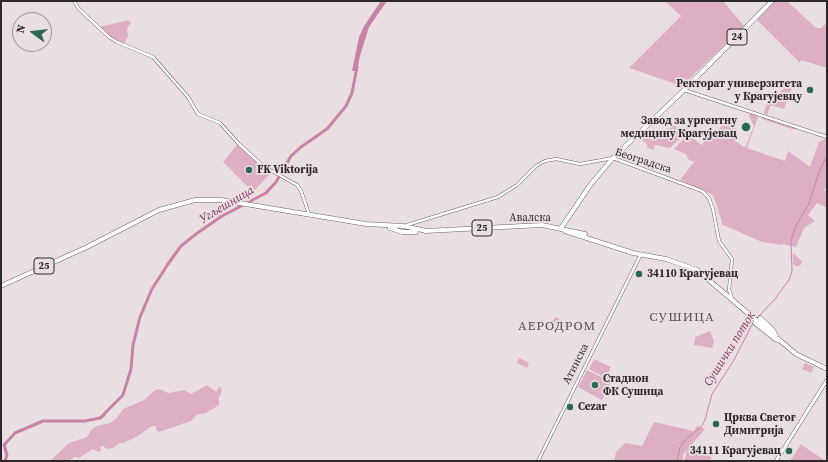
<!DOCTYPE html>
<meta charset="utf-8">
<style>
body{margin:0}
#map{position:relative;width:828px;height:462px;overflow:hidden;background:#e9dfe3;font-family:"Source Serif 4",serif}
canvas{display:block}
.frame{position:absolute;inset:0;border:2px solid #2c282a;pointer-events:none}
.north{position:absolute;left:12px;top:12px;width:40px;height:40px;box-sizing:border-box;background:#e9dfe3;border:1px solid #9d9699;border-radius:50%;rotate:285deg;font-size:11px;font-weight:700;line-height:16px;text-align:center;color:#2c282a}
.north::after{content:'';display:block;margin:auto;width:14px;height:18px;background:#296854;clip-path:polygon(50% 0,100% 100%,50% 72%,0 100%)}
</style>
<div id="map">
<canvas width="828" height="462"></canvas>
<div class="frame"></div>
<div class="north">N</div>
</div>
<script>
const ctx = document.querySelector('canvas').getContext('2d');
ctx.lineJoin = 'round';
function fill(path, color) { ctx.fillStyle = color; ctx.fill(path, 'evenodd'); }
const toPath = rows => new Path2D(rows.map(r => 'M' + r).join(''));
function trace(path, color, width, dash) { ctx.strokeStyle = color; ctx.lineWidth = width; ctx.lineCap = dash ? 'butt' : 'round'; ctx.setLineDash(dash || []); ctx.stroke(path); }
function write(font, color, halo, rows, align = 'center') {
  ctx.font = font + ' "Source Serif 4",serif'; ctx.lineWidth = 3.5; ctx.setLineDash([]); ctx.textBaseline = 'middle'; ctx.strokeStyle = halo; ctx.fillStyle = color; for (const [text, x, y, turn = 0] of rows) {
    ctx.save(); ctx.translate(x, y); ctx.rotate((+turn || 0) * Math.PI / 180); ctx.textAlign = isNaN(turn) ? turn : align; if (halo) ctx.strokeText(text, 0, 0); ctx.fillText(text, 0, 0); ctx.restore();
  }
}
fill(toPath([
 [665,1,723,1,744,26,682,86,629,68,681,16],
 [775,1,787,1,816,28,821,28,827,22,827,68,801,60,800,63,757,20],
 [129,20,131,23,127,28,128,36,124,44,112,38,99,27],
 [795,79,784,109,771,105,767,115,764,113,766,106,790,82,792,83],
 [750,112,758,117,747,148,785,161,788,151,810,167,819,142,827,138,827,185,824,190,827,192,827,208,817,203,808,215,815,221,804,228,796,247,782,244,782,245,762,242,721,224,722,222,713,195,680,180,694,162,688,159,686,154,674,149,687,135,691,136,701,145,723,125,737,129,735,141,744,147,746,146,754,126,749,116],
 [763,116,797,127,795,130,762,119],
 [674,125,684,134,670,148,655,145,653,150,647,147,647,144,640,138,645,133,652,141,654,138,658,137,667,128,669,129],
 [237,145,271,173,253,192,223,162],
 [793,253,802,261,800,266,795,266,793,264],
 [555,317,563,321,563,325,560,332,561,326,552,322],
 [710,331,714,341,712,348,694,345,695,337],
 [519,358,529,363,527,368,517,363],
 [594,359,611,367,606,378,589,369],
 [805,363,814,367,811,373,802,369],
 [587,370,611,382,602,400,578,387],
 [207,385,216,392,220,386,222,391,219,397,219,405,206,413,197,415,191,421,159,432,156,430,156,426,152,426,138,436,123,443,119,443,113,448,107,449,103,446,100,447,101,451,98,452,93,449,79,458,75,457,68,461,50,461,69,443,87,437,92,429,97,426,110,423,116,419,123,409,144,400,155,390,159,389,169,393,184,390,191,394],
 [654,422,694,431,697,426,705,429,688,449,712,457,710,461,684,461,687,450,684,453,682,461,614,461,616,452,625,443,642,446],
 [801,444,809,450,826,461,790,461]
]), '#deafc4');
fill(toPath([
 [381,1,387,1,369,27,360,56,357,71,352,71,359,37,364,26]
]), '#c883a4');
trace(toPath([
 [756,319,775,299,789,280,792,271,791,240,797,224,809,204,819,172,827,155],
 [677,461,680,447,684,441,702,426,705,420,712,394,734,360,754,321]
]), '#c883a4', 1);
trace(toPath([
 [104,414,123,395,131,369,133,345,140,317,152,289,168,264,181,246,196,234,222,216,266,193,276,182,291,156,301,147,327,129,346,106,352,93,357,67],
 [5,461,7,455,4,445,15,433,43,421,85,421,100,418,104,415]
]), '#c883a4', 3);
const tertiary = toPath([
 [74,1,79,9,109,37,117,42,153,57,188,97,198,114,220,123,239,144,263,166,297,185,301,191,309,214],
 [684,90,827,137],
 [407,225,498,197,517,185,536,166,545,161,556,159,580,164,613,158,694,188,702,191,709,198,713,209,719,241,732,259,729,290,732,298],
 [538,461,641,254]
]);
const secondary = toPath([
 [776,461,827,380]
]);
const primary = toPath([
 [390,228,402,232,416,232],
 [561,228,591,184,613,158,684,90,772,1],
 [561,228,565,231,633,253,666,259,697,270,796,354,827,369],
 [425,231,542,225,585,234],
 [1,286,87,247,159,210,195,200,221,200,366,224,403,226,427,231],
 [760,318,773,330,776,336],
 [755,323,775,339,780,341]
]);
trace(tertiary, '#6a6265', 3.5);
trace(secondary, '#6a6265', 4);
trace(primary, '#6a6265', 5);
trace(tertiary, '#fff', 2.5);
trace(secondary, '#fff', 3);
trace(primary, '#fff', 4);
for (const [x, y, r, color] of [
 [810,90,4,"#296854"],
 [746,127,5,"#296854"],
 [249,170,4,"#296854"],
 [639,274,4,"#296854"],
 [595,385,4,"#296854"],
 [570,407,4,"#296854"],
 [716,424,4,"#296854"],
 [789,451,4,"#296854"]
]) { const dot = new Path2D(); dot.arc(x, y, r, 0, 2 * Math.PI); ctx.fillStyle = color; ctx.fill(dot); trace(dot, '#e9dfe3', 1.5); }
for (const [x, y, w] of [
 [737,37,20],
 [482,228,20],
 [44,266,20]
]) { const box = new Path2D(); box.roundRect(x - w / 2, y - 8, w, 16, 3); ctx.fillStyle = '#e9dfe3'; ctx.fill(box); trace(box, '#2c282a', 1); }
write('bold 10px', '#2c282a', null, [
 ["24",737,37],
 ["25",482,228],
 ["25",44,266]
]);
write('bold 11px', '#2c282a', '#e9dfe3', [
 ["Ректорат универзитета",802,84,"right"],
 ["у Крагујевцу",802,97,"right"],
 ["Завод за ургентну",737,121,"right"],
 ["медицину Крагујевац",737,134,"right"],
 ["FK Viktorija",257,170],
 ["34110 Крагујевац",647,274],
 ["Стадион",603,379],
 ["ФК Сушица",603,392],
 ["Cezar",578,407],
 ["Црква Светог",724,418],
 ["Димитрија",724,431],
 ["34111 Крагујевац",781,451,"right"]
], 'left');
write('11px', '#2c282a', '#e9dfe3', [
 ["Београдска",643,161,18],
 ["Авалска",530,218],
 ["Атинска",576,364,-63]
]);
write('italic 12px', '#873460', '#e9dfe3', [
 ["Угљешница",227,205,-31],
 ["Сушички поток",730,349,-58]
]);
ctx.letterSpacing = '1px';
write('13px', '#5a5256', '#e9dfe3', [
 ["СУШИЦА",682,318],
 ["АЕРОДРОМ",557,327]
]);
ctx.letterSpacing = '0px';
</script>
